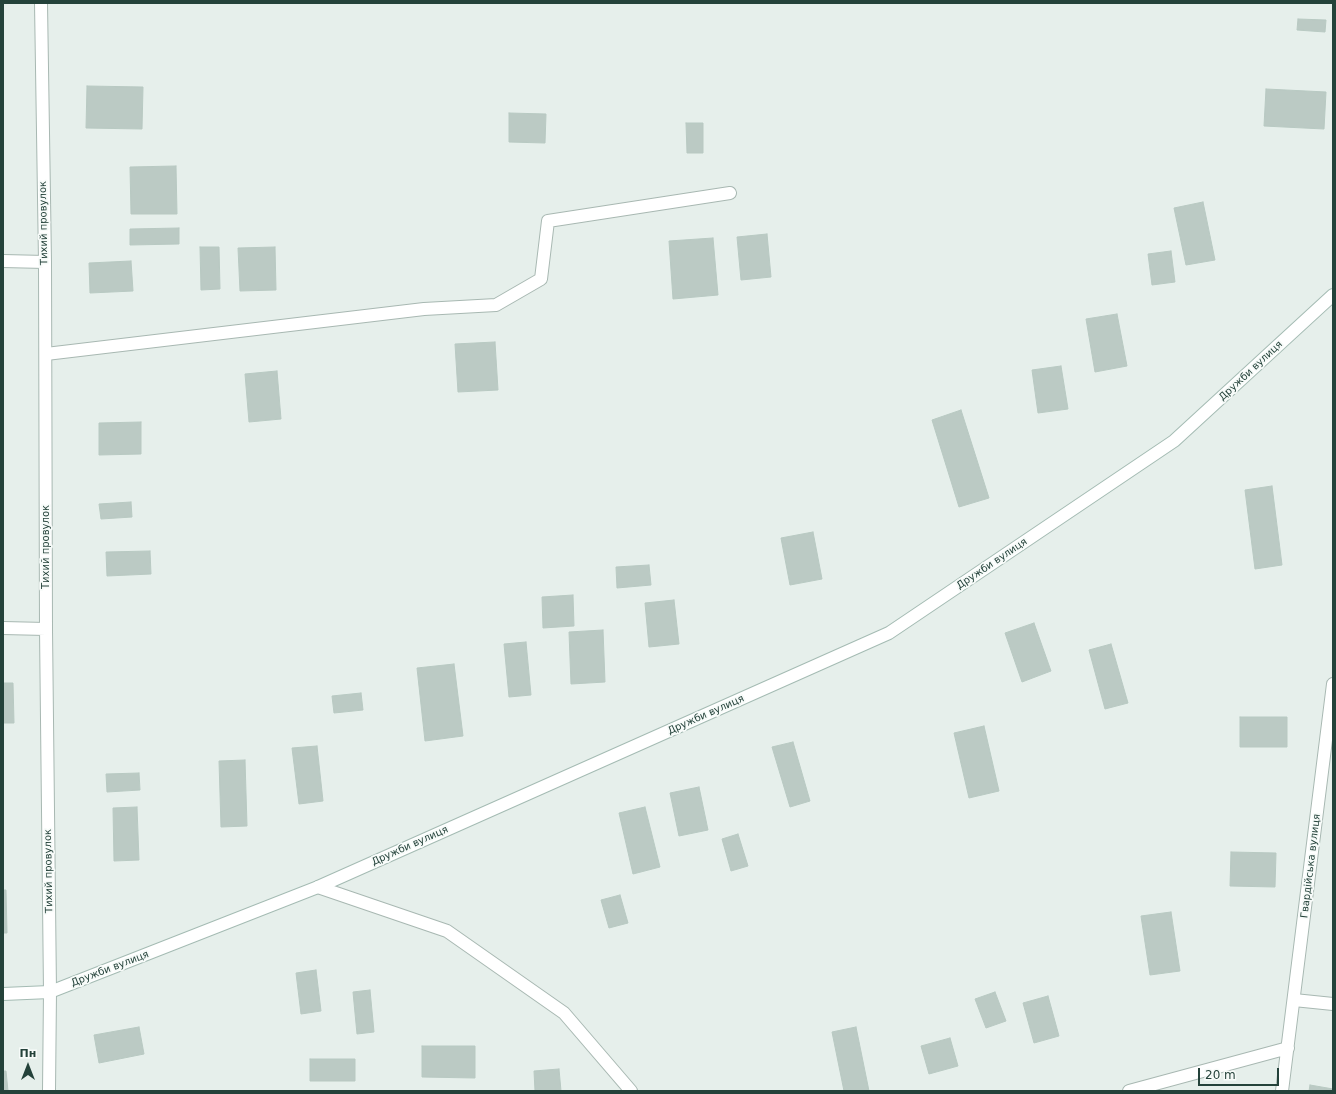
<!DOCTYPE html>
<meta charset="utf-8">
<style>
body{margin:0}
#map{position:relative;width:1336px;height:1094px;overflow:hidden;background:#e6efeb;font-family:"DejaVu Sans",sans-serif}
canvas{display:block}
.frame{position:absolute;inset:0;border:4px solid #24423a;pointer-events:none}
.north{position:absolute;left:8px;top:1046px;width:40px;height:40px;-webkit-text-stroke:3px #f7fbf9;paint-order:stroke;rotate:0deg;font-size:11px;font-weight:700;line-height:16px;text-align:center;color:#24423a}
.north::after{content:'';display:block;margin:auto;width:14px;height:18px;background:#24423a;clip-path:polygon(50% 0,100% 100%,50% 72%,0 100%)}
.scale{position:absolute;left:1198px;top:1068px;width:81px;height:18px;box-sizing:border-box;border:2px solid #24423a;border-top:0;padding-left:5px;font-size:12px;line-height:14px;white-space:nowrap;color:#24423a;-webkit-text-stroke:3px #f7fbf9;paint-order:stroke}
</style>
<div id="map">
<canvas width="1336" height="1094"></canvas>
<div class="frame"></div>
<div class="north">Пн</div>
<div class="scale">20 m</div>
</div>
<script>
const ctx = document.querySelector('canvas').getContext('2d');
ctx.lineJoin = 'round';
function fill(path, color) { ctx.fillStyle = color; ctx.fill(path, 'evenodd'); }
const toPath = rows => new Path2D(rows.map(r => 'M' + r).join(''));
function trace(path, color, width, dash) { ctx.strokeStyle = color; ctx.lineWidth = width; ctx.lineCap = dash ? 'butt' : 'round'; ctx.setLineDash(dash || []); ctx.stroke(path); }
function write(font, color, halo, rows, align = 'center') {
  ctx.font = font + ' "DejaVu Sans",sans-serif'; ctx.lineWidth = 3.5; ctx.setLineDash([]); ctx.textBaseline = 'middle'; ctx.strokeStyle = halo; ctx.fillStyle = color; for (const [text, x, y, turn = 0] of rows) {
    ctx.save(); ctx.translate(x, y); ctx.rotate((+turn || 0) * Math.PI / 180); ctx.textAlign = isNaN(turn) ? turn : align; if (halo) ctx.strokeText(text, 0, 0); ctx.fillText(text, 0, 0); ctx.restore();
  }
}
const building = toPath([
 [1298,19,1326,20,1325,32,1297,30,1298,19],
 [87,86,143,87,142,129,86,128,87,86],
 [1266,89,1326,92,1324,129,1264,126,1266,89],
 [509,113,546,114,545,143,509,142,509,113],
 [686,123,703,123,703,153,687,153,686,123],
 [176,166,177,214,131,214,130,167,176,166],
 [1203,202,1215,260,1186,265,1174,208,1203,202],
 [179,228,179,244,130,245,130,229,179,228],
 [767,234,771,277,741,280,737,237,767,234],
 [713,238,718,295,673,299,669,241,713,238],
 [200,247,219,247,220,289,201,290,200,247],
 [275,247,276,290,240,291,238,248,275,247],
 [1171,251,1175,282,1152,285,1148,254,1171,251],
 [131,261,133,291,90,293,89,263,131,261],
 [1117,314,1127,366,1095,372,1086,319,1117,314],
 [495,342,498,390,458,392,455,344,495,342],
 [1061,366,1068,409,1038,413,1032,370,1061,366],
 [277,371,281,419,249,422,245,374,277,371],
 [961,410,989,498,959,507,932,420,961,410],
 [141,422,141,454,99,455,99,423,141,422],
 [1272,486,1282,565,1255,569,1245,490,1272,486],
 [131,502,132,517,101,519,99,504,131,502],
 [813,532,822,579,790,585,781,538,813,532],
 [150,551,151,574,107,576,106,552,150,551],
 [649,565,651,585,617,588,616,567,649,565],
 [573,595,574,626,543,628,542,597,573,595],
 [674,600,679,644,649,647,645,603,674,600],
 [1034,623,1051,671,1022,682,1005,633,1034,623],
 [603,630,605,682,571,684,569,632,603,630],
 [526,642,531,695,509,697,504,644,526,642],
 [1111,644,1128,703,1105,709,1089,650,1111,644],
 [454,664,463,736,425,741,417,668,454,664],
 [3,683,13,683,14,723,3,723,3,683],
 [361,693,363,710,334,713,332,696,361,693],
 [1240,717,1287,717,1287,747,1240,747,1240,717],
 [984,726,999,791,969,798,954,733,984,726],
 [793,742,810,801,790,807,772,747,793,742],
 [317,746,323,801,299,804,292,748,317,746],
 [245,760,247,826,221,827,219,761,245,760],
 [139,773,140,790,107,792,106,774,139,773],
 [699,787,708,830,679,836,670,793,699,787],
 [137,807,139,860,114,861,113,808,137,807],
 [645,807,660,867,633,874,619,813,645,807],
 [738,834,748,866,731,871,722,839,738,834],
 [1231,852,1276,853,1275,887,1230,886,1231,852],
 [3,890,6,890,7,933,3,933,3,890],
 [620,895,628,923,609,928,601,900,620,895],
 [1171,912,1180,971,1150,975,1141,916,1171,912],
 [316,970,321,1011,301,1014,296,973,316,970],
 [370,990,374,1032,357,1034,353,992,370,990],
 [995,992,1006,1021,986,1028,975,999,995,992],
 [1048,996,1059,1036,1034,1043,1023,1003,1048,996],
 [139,1027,144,1054,99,1063,94,1035,139,1027],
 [856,1027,869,1091,844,1091,832,1032,856,1027],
 [950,1038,958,1066,929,1074,921,1046,950,1038],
 [422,1046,475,1046,475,1078,422,1077,422,1046],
 [310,1059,355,1059,355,1081,310,1081,310,1059],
 [559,1069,561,1091,535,1091,534,1071,559,1069],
 [3,1071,6,1071,8,1091,3,1091,3,1071],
 [1310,1085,1333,1089,1333,1091,1309,1091,1310,1085]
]);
fill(building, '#bbcac4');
trace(building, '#b8c9c2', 1);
const lane = toPath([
 [46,354,424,309,496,305,541,279,548,221,730,193],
 [1294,1000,1333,1004]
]);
const street = toPath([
 [41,3,45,262,46,629,50,992,49,1091],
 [3,261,45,262],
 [3,628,46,629],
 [318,887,447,931,564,1013,631,1091],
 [1129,1091,1288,1048],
 [1282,1091,1333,684]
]);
const secondary = toPath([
 [3,994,50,992,318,887,889,633,1174,441,1333,295]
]);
trace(lane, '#a8b8b2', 14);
trace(street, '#a8b8b2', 14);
trace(secondary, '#a4bbb3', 14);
trace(lane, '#fff', 12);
trace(street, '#fff', 12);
trace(secondary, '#fff', 12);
write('10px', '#24423a', '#f7fbf9', [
 ["Тихий провулок",44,223,-91],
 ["Дружби вулиця",1251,371,-43],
 ["Тихий провулок",46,547,-90],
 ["Дружби вулиця",992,564,-34],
 ["Дружби вулиця",706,715,-24],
 ["Дружби вулиця",410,846,-24],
 ["Гвардійська вулиця",1311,866,-83],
 ["Тихий провулок",49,871,-91],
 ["Дружби вулиця",110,969,-21]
]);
</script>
